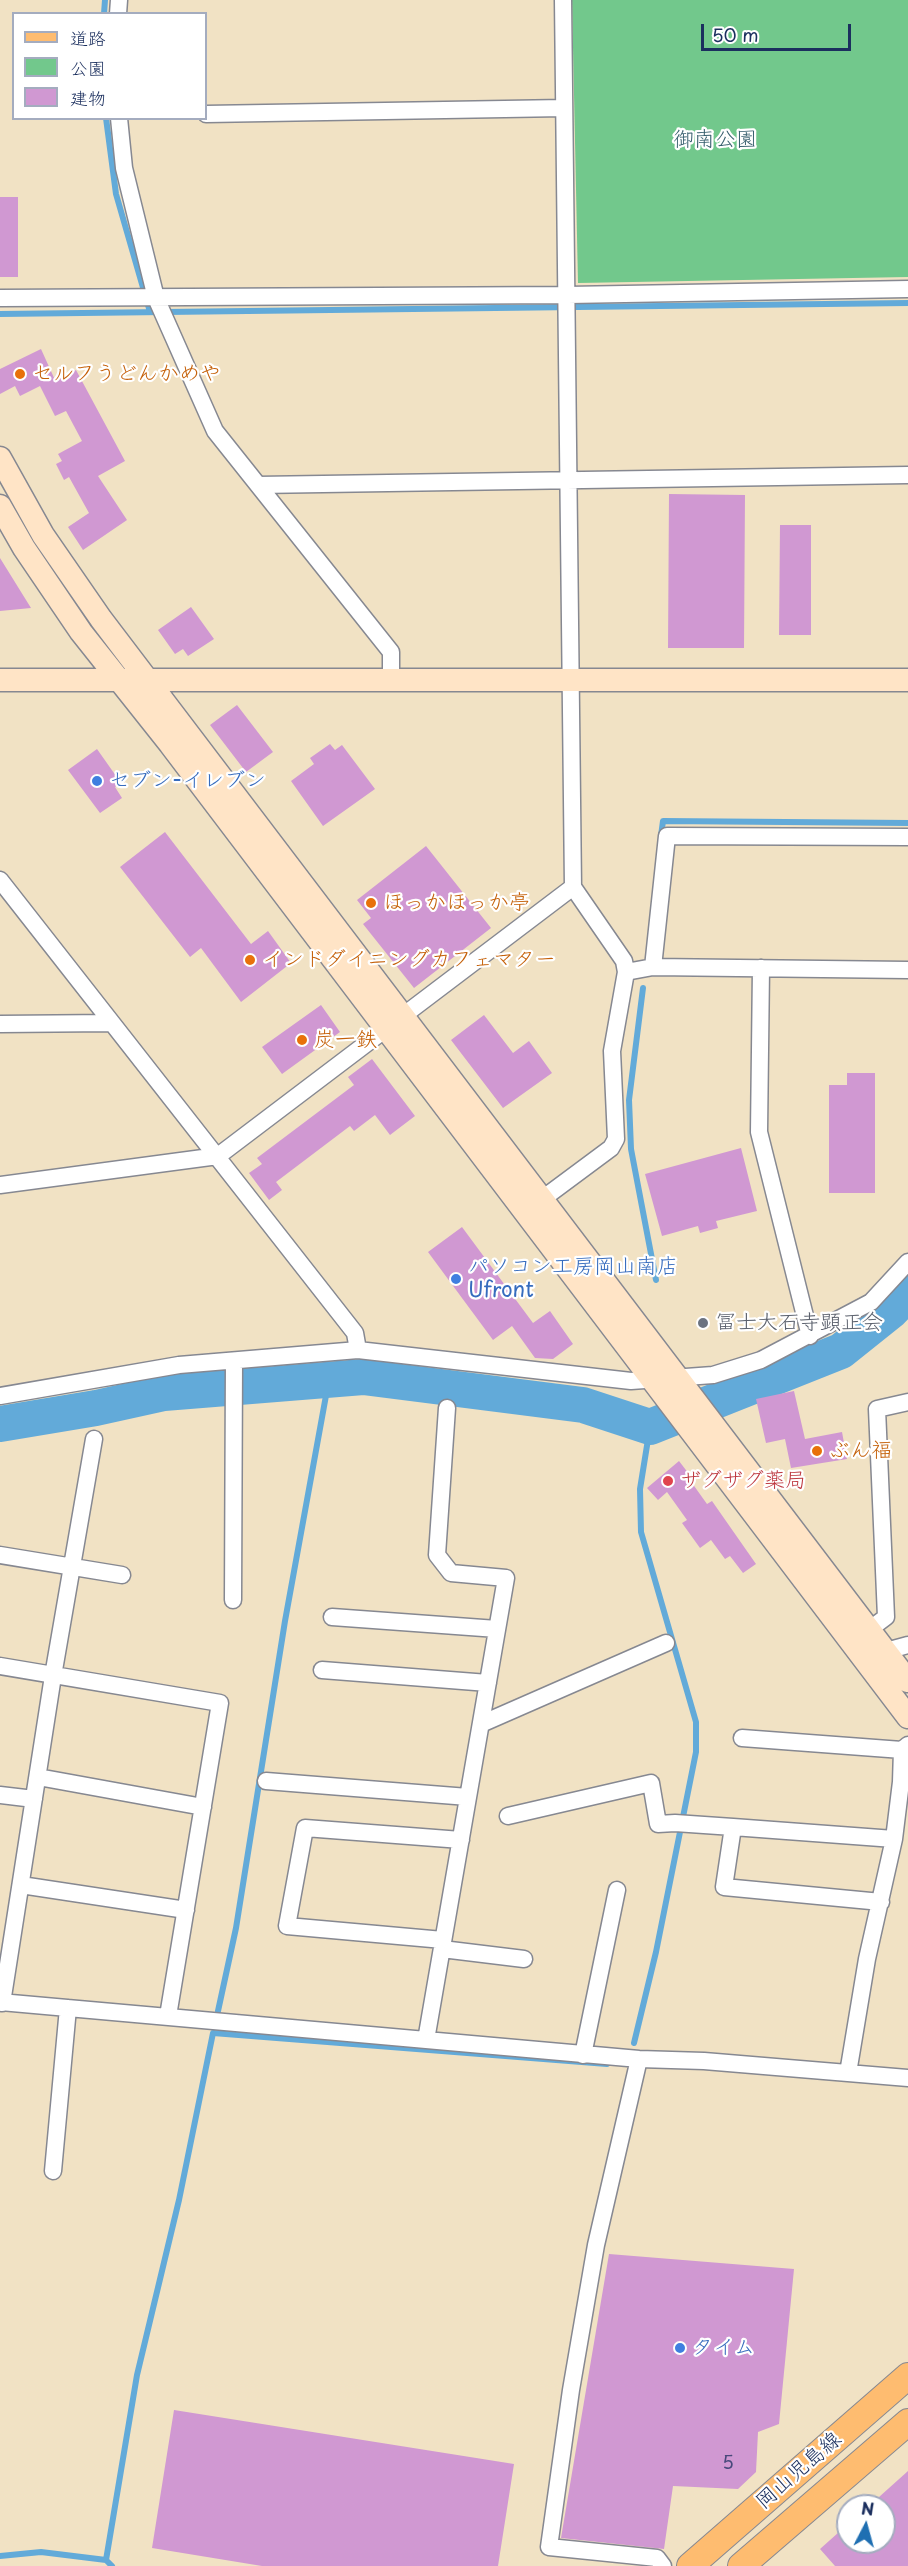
<!DOCTYPE html>
<meta charset="utf-8">
<style>
body{margin:0}
#map{position:relative;width:908px;height:2566px;overflow:hidden;background:#f1e2c4;font-family:"Playpen Sans","Klee One",sans-serif}
canvas{display:block}
.legend{position:absolute;left:12px;top:12px;width:195px;height:108px;box-sizing:border-box;background:#fff;border:2px solid #a4acbf;margin:0;padding:8px 10px;list-style:none;font-size:18px;color:#1b2f5e}
.legend li{display:flex;align-items:center;gap:12px;height:30px}
.legend b{width:30px;border:2px solid #a4acbf}
.north{position:absolute;left:836px;top:2494px;width:60px;height:60px;box-sizing:border-box;background:#fff;border:2px solid #a4acbf;border-radius:50%;rotate:6deg;font-size:16px;font-weight:700;line-height:24px;text-align:center;color:#1b2f5e}
.north::after{content:'';display:block;margin:auto;width:21px;height:27px;background:#1f6fb2;clip-path:polygon(50% 0,100% 100%,50% 72%,0 100%)}
.scale{position:absolute;left:701px;top:24px;width:150px;height:27px;box-sizing:border-box;border:3px solid #1b2f5e;border-top:0;padding-left:8px;font-size:18px;line-height:21px;white-space:nowrap;color:#1b2f5e;-webkit-text-stroke:4px #fff;paint-order:stroke}
</style>
<div id="map">
<canvas width="908" height="2566"></canvas>
<ul class="legend">
<li><b style="height:8px;background:#febc70"></b>道路</li>
<li><b style="height:16px;background:#72c88c"></b>公園</li>
<li><b style="height:16px;background:#d098d2"></b>建物</li>
</ul>
<div class="north">N</div>
<div class="scale">50 m</div>
</div>
<script>
const ctx = document.querySelector('canvas').getContext('2d');
ctx.lineJoin = 'round';
function fill(path, color) { ctx.fillStyle = color; ctx.fill(path, 'evenodd'); }
const toPath = rows => new Path2D(rows.map(r => 'M' + r).join(''));
function trace(path, color, width, dash) { ctx.strokeStyle = color; ctx.lineWidth = width; ctx.lineCap = dash ? 'butt' : 'round'; ctx.setLineDash(dash || []); ctx.stroke(path); }
function write(font, color, halo, rows, align = 'center') {
  ctx.font = font + ' "Playpen Sans","Klee One",sans-serif'; ctx.lineWidth = 4.5; ctx.setLineDash([]); ctx.textBaseline = 'middle'; ctx.strokeStyle = halo; ctx.fillStyle = color; for (const [text, x, y, turn = 0] of rows) {
    ctx.save(); ctx.translate(x, y); ctx.rotate((+turn || 0) * Math.PI / 180); ctx.textAlign = isNaN(turn) ? turn : align; if (halo) ctx.strokeText(text, 0, 0); ctx.fillText(text, 0, 0); ctx.restore();
  }
}
fill(toPath([
 [572,0,908,0,908,277,578,283]
]), '#72c88c');
trace(toPath([
 [104,14,105,0],
 [106,118,116,194,150,312],
 [0,314,908,303],
 [661,836,663,821,908,823],
 [643,988,629,1100,631,1149,656,1280],
 [218,2011,236,1928,285,1621,329,1379],
 [634,2043,656,1952,696,1752,696,1722,641,1532,640,1489,650,1427],
 [0,2556,41,2552,106,2560,112,2566],
 [106,2560,137,2375,179,2200,213,2033,607,2064]
]), '#62aad9', 6);
trace(toPath([
 [0,1424,96,1408,164,1393,363,1377,583,1405,650,1427,841,1351,891,1311,908,1293]
]), '#62aad9', 36);
fill(toPath([
 [0,197,18,197,18,277,0,277],
 [41,349,55,380,76,370,125,461,98,476,127,520,83,550,68,527,89,513,69,477,64,480,56,464,62,461,58,454,82,441,66,411,55,416,40,386,20,396,15,386,0,394,0,369],
 [669,494,745,495,744,648,668,648],
 [780,525,811,525,811,635,779,635],
 [0,558,31,608,0,611],
 [191,607,214,639,188,656,183,649,175,654,158,630],
 [237,705,273,752,246,772,210,725],
 [330,744,335,750,342,745,375,789,323,826,291,781,314,764,310,758],
 [97,749,121,783,115,787,122,798,100,813,68,770],
 [165,832,251,944,268,931,291,963,241,1002,201,948,190,957,120,867],
 [426,846,491,928,414,988,363,924,371,918,357,900],
 [321,1005,340,1032,282,1074,262,1047],
 [484,1015,513,1053,529,1041,552,1073,503,1108,451,1040],
 [372,1059,415,1116,390,1135,375,1115,354,1131,350,1126,276,1182,282,1190,269,1200,249,1173,262,1164,257,1158,354,1085,348,1077],
 [847,1073,875,1073,875,1193,829,1193,829,1085,847,1085],
 [741,1148,757,1211,716,1221,718,1228,700,1233,698,1226,662,1236,645,1174],
 [462,1227,533,1323,550,1311,573,1344,553,1359,535,1358,512,1326,493,1340,428,1252],
 [794,1391,805,1439,842,1432,847,1459,791,1468,785,1439,766,1443,756,1399],
 [679,1461,689,1474,687,1476,707,1504,712,1501,756,1564,743,1573,730,1556,725,1559,711,1540,700,1548,682,1523,687,1520,667,1492,658,1500,647,1488],
 [609,2254,794,2269,779,2424,758,2432,756,2472,738,2489,673,2486,664,2549,561,2538],
 [174,2410,514,2464,498,2566,262,2566,152,2548],
 [908,2471,908,2566,835,2566,820,2549,848,2524,848,2542,884,2542,884,2506,869,2506]
]), '#d098d2');
const street = toPath([
 [118,14,119,0],
 [206,114,564,108],
 [119,118,124,168,156,298,215,431,391,652,391,680],
 [0,298,568,295,908,289],
 [258,485,908,475],
 [0,880,355,1333,358,1350],
 [653,967,667,836,908,837],
 [761,968,759,1132,810,1336],
 [626,972,653,967,908,970],
 [0,1024,111,1023],
 [0,1185,218,1156,573,887,563,0],
 [541,1200,611,1148,616,1139,612,1051,626,972,624,961,573,887],
 [0,1396,179,1365,358,1350,631,1381,713,1375,761,1360,871,1302,908,1262],
 [0,1555,122,1575],
 [233,1600,234,1361],
 [332,1617,497,1629],
 [861,1636,886,1617,877,1409,908,1402],
 [886,1651,908,1645],
 [0,1666,220,1703,168,2016],
 [322,1670,488,1683],
 [481,1724,666,1643],
 [742,1738,902,1750],
 [38,1777,203,1807],
 [266,1781,468,1797],
 [0,1795,34,1799],
 [508,1816,651,1783,658,1824,675,1823,733,1827],
 [21,1885,186,1910],
 [881,1902,724,1887,733,1827,894,1839],
 [443,1940,287,1926,305,1828,461,1840],
 [442,1949,524,1959],
 [0,2002,639,2059,704,2061,908,2078],
 [2,2003,53,1676,94,1439],
 [426,2040,506,1578,451,1573,437,1555,447,1408],
 [583,2055,617,1890],
 [639,2059,596,2245,571,2390,549,2547,657,2558,663,2566],
 [848,2073,867,1959,894,1839,901,1782,902,1750,908,1745],
 [53,2171,68,2008]
]);
const secondary = toPath([
 [0,458,43,535,101,619,908,1681],
 [0,506,24,548,81,632,170,744,908,1717],
 [0,680,908,680]
]);
const primary = toPath([
 [690,2566,908,2376],
 [741,2566,908,2422]
]);
trace(street, '#868891', 19);
trace(secondary, '#868891', 25);
trace(primary, '#868891', 28);
trace(street, '#fff', 16);
trace(secondary, '#ffe4c6', 22);
trace(primary, '#febc70', 26);
for (const [x, y, r, color] of [
 [20,374,6,"#e8710a"],
 [97,781,6,"#3f7fe0"],
 [371,903,6,"#e8710a"],
 [250,960,6,"#e8710a"],
 [302,1040,6,"#e8710a"],
 [456,1279,6,"#3f7fe0"],
 [703,1323,6,"#6b7280"],
 [817,1451,6,"#e8710a"],
 [668,1481,6,"#e0444e"],
 [680,2348,6,"#3f7fe0"]
]) { const dot = new Path2D(); dot.arc(x, y, r, 0, 2 * Math.PI); ctx.fillStyle = color; ctx.fill(dot); trace(dot, '#fff', 2); }
write('18px', '#48497b', null, [
 ["5",728,2464]
]);
write('21px', '#355d6c', '#fff', [
 ["御南公園",715,140]
]);
write('21px', '#c56008', '#fff', [
 ["セルフうどんかめや",32,374],
 ["ほっかほっか亭",383,903],
 ["インドダイニングカフェマター",262,960],
 ["炭一鉄",314,1040],
 ["ぶん福",829,1451]
], 'left');
write('21px', '#366cbe', '#fff', [
 ["セブン-イレブン",109,781],
 ["パソコン工房岡山南店",468,1267],
 ["Ufront",468,1291],
 ["タイム",692,2348]
], 'left');
write('21px', '#5b616d', '#fff', [
 ["冨士大石寺顕正会",715,1323]
], 'left');
write('21px', '#be3a42', '#fff', [
 ["ザグザグ薬局",680,1481]
], 'left');
write('21px', '#1b2f5e', '#fff', [
 ["岡山児島線",799,2471,-41]
]);
</script>
